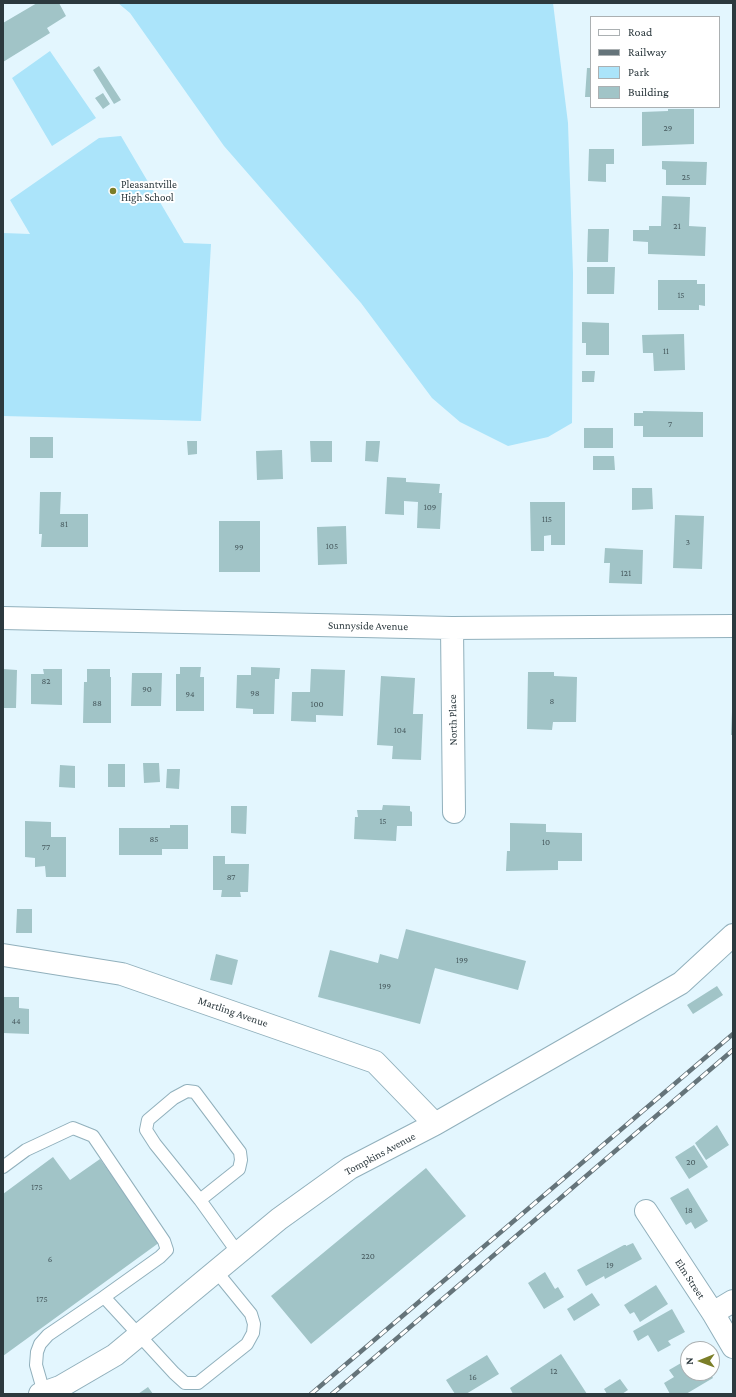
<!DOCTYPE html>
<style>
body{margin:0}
#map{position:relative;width:736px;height:1397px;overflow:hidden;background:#e3f6fe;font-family:"Crimson Pro",serif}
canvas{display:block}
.frame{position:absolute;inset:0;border:4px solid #2c393e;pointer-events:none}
.legend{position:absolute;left:590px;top:16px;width:130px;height:92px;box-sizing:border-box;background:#fff;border:1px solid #abb0b2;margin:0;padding:5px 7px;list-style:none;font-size:12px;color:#2c393e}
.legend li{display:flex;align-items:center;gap:8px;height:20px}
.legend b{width:20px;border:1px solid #abb0b2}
.north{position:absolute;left:680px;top:1341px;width:40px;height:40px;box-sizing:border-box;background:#fff;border:1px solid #abb0b2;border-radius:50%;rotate:269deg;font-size:11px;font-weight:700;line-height:16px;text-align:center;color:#2c393e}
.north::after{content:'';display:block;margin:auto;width:14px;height:18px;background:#7b7e28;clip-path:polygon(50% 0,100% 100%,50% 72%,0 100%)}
</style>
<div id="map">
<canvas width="736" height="1397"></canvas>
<div class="frame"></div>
<ul class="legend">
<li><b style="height:5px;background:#fff"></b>Road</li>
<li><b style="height:5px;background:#65747a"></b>Railway</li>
<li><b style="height:11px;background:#abe4fa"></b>Park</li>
<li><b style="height:11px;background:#a1c4c7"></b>Building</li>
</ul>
<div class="north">N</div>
</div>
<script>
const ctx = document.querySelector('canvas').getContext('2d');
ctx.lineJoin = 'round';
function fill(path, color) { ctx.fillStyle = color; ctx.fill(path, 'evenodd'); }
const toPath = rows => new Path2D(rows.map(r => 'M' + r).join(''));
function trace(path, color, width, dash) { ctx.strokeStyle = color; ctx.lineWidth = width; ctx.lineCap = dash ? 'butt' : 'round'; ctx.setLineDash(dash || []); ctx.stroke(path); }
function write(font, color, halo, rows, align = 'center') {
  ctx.font = font + ' "Crimson Pro",serif'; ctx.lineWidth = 4; ctx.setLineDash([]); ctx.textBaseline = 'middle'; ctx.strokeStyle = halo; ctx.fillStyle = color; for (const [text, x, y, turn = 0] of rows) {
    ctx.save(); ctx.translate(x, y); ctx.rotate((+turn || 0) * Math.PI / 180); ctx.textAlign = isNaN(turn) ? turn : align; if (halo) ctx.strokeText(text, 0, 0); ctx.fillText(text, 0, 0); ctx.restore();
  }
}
fill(toPath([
 [118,3,553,3,568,123,573,273,572,423,548,437,508,446,460,422,432,398,361,303,224,146,130,13],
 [50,51,96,118,52,146,12,78],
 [121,136,184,243,211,244,201,421,3,416,3,233,30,234,10,200,99,138]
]), '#abe4fa');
fill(toPath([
 [37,3,59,3,66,16,47,28,50,33,3,62,3,23],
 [99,66,121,100,114,104,93,70],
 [587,68,591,68,591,97,585,97],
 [103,93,110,104,103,109,95,98],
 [668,109,694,109,694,144,642,146,642,112,668,111],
 [589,149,614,149,614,164,606,164,606,182,588,181],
 [662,161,707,162,706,185,666,185,666,170,662,169],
 [662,196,690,197,689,226,706,227,705,256,648,254,648,242,633,241,633,230,649,230,649,226,661,226],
 [588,229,609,229,608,262,587,262],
 [587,267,615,267,614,294,587,294],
 [658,280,697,280,697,284,705,284,705,306,699,305,699,310,658,310],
 [582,322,609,323,609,355,586,355,586,343,582,343],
 [684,334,685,370,654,371,653,353,643,353,642,335],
 [582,371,595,371,594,382,582,382],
 [643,411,703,412,703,437,643,437,643,426,634,426,634,413,643,413],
 [584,428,613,428,613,448,584,448],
 [30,437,53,437,53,458,30,458],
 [187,441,197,441,197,454,188,455],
 [310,441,332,441,332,462,311,462],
 [366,441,380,441,378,462,365,461],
 [282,450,283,479,257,480,256,451],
 [593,456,614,456,615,470,593,470],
 [387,477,406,478,406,482,440,484,439,493,442,493,440,529,417,528,418,502,404,501,404,515,385,514],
 [632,488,652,488,653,509,632,510],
 [40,492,61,492,60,514,88,514,88,547,41,547,42,534,39,534],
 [530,502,565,502,565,545,551,545,551,535,544,536,544,551,531,551],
 [675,515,704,516,702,569,673,568],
 [219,521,260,521,260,572,219,572],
 [346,526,347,564,318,565,317,527],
 [605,548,643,550,642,584,609,583,610,563,604,563],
 [180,667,201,667,200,677,204,677,204,711,176,711,176,674,180,674],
 [251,667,280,668,279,679,275,679,274,714,253,714,253,709,236,708,237,675,251,675],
 [3,669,17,670,16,708,3,708],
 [43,669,62,669,62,705,31,704,31,674,44,674],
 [87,669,110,669,110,677,111,677,111,723,83,723,84,682,87,682],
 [311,669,345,670,343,716,316,715,316,722,291,721,292,692,310,692],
 [528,672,554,672,554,676,577,677,576,722,553,722,552,730,527,729],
 [132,673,162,673,161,706,131,706],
 [381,676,415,678,413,714,423,714,421,760,392,759,393,746,377,745],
 [732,712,733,712,733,735,731,735],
 [143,763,159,763,160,782,144,783],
 [108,764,125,764,125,787,108,787],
 [60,765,75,766,75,788,59,787],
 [167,769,180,769,179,789,166,788],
 [383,805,410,806,410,811,412,812,412,826,397,826,396,841,354,839,355,817,358,817,357,810,382,810],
 [231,806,247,806,246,834,231,833],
 [25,821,51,822,51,837,66,837,66,877,46,877,45,866,35,867,35,858,25,857],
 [510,823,546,824,546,832,582,833,582,861,558,861,558,870,506,871,507,851,510,851],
 [170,825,188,825,188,849,162,849,162,855,119,855,119,828,170,828],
 [213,856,225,856,225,864,249,864,248,892,240,892,241,897,221,897,222,890,213,890],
 [17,909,32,909,32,933,16,933],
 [406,929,526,961,518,990,435,968,420,1024,318,997,330,950,378,963,380,954,398,959],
 [216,954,238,960,232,985,210,980],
 [717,986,723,995,693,1014,687,1005],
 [3,997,19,997,19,1008,29,1009,29,1034,3,1033],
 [717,1125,729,1145,706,1160,695,1143],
 [694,1145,708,1167,689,1179,675,1157],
 [53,1157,70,1180,100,1159,160,1242,3,1356,3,1194],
 [426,1168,466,1216,311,1344,271,1296],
 [688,1188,708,1221,695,1229,691,1222,686,1225,670,1198],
 [633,1243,642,1259,605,1279,604,1276,586,1286,577,1270,624,1245,626,1245,626,1246],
 [545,1272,555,1289,558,1287,564,1297,544,1309,528,1283],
 [656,1285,668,1304,640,1322,634,1312,630,1314,624,1305],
 [592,1293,600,1305,574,1321,567,1309],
 [672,1309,685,1332,668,1341,671,1345,658,1352,648,1335,638,1341,633,1331],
 [561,1354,587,1394,513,1394,510,1388],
 [487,1355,499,1374,466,1394,455,1394,446,1380],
 [688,1359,688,1373,710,1373,713,1378,686,1394,670,1394,664,1383,674,1377,669,1370],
 [620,1379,628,1390,622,1394,607,1394,604,1389],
 [148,1387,153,1394,138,1394]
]), '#a1c4c7');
const lane = toPath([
 [3,1167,26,1150,73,1128,93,1136,164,1241,167,1250,160,1257,104,1297,174,1373,185,1383,198,1383,247,1344,253,1333,254,1324,251,1314,216,1271],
 [200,1200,239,1169,241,1160,240,1152,195,1092,187,1091,174,1098,148,1120,146,1130,155,1144,200,1200,238,1253],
 [44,1393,36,1365,37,1352,40,1344,48,1335,104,1297]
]);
const street = toPath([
 [3,618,452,628,733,626],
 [452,628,454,812],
 [3,955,122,974,375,1062,435,1124],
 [646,1211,713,1313,733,1347],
 [713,1313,733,1301],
 [40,1394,60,1387,115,1355,279,1219,350,1168,435,1124,681,983,733,935]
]);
trace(lane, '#91b0bc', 14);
trace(street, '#91b0bc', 24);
trace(lane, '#fff', 12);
trace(street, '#fff', 22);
const rail = toPath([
 [311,1394,733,1034],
 [332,1394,733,1050]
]);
trace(rail, '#65747a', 4.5);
trace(rail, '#fff', 3, [9]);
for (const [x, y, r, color] of [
 [113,191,4,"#7b7e28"]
]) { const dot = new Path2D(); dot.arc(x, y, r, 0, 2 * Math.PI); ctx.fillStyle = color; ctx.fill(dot); trace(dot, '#fff', 1.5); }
write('9px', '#495c60', null, [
 ["29",668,128],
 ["25",686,177],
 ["21",677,226],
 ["15",681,295],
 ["11",666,351],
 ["7",670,424],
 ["109",430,507],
 ["115",547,519],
 ["81",64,524],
 ["3",688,542],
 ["105",332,546],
 ["99",239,547],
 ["121",626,573],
 ["82",46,681],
 ["90",147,689],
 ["98",255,693],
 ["94",190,694],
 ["8",552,701],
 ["88",97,703],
 ["100",317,704],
 ["104",400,730],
 ["15",383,821],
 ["85",154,839],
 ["10",546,842],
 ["77",46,847],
 ["87",231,877],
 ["199",462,960],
 ["199",385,986],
 ["44",16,1021],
 ["20",691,1162],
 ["175",37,1187],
 ["18",689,1210],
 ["220",368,1256],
 ["6",50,1259],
 ["19",610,1265],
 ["175",42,1299],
 ["12",554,1371],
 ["16",473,1377]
]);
write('11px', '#2c393e', '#fff', [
 ["Pleasantville",121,185],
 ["High School",121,198]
], 'left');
write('11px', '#2c393e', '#fff', [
 ["Sunnyside Avenue",368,626,1],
 ["North Place",453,720,-91],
 ["Martling Avenue",233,1012,19],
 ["Tompkins Avenue",380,1154,-28],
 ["Elm Street",690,1279,57]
]);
</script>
